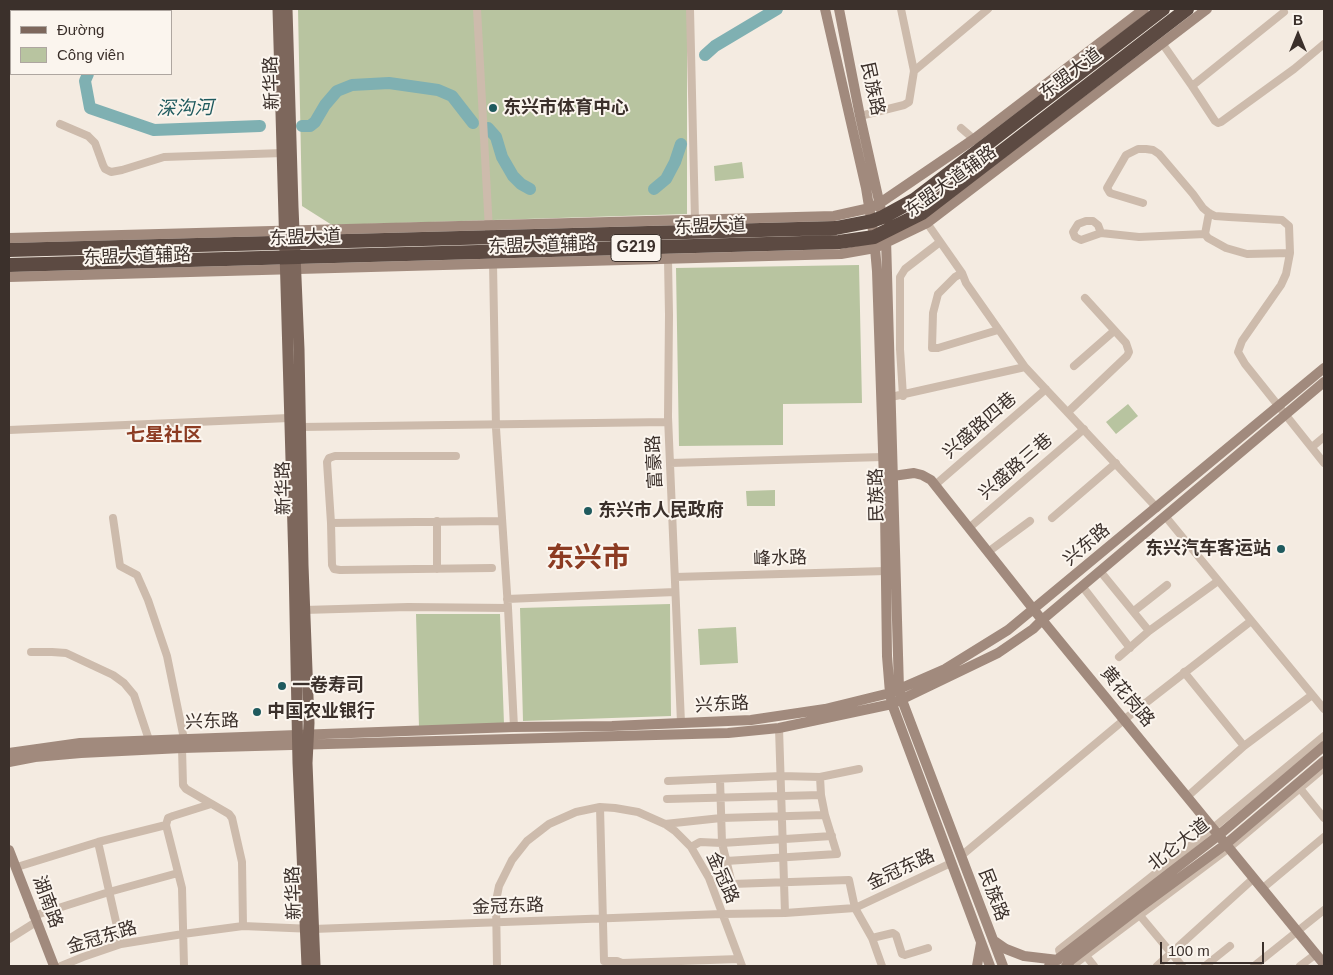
<!DOCTYPE html>
<meta charset="utf-8">
<style>
body{margin:0}
#map{position:relative;width:1333px;height:975px;overflow:hidden;background:#f4ebe1;font-family:Helvetica,sans-serif}
canvas{display:block}
.frame{position:absolute;inset:0;border:10px solid #3b302b;pointer-events:none}
.legend{position:absolute;left:10px;top:10px;width:162px;height:65px;box-sizing:border-box;background:#fbf5ee;border:1px solid #aea6a0;margin:0;padding:6px 9px;list-style:none;font-size:15px;color:#3b302b}
.legend li{display:flex;align-items:center;gap:10px;height:25px}
.legend b{width:25px;border:1px solid #aea6a0}
.north{position:absolute;left:1273px;top:10px;width:50px;height:50px;-webkit-text-stroke:4px #fbf5ee;paint-order:stroke;rotate:0deg;font-size:14px;font-weight:700;line-height:20px;text-align:center;color:#3b302b}
.north::after{content:'';display:block;margin:auto;width:18px;height:22px;background:#3b302b;clip-path:polygon(50% 0,100% 100%,50% 72%,0 100%)}
.scale{position:absolute;left:1160px;top:942px;width:104px;height:22px;box-sizing:border-box;border:2px solid #3b302b;border-top:0;padding-left:6px;font-size:15px;line-height:18px;white-space:nowrap;color:#3b302b;-webkit-text-stroke:4px #fbf5ee;paint-order:stroke}
</style>
<div id="map">
<canvas width="1333" height="975"></canvas>
<div class="frame"></div>
<ul class="legend">
<li><b style="height:6px;background:#7d675c"></b>Đường</li>
<li><b style="height:14px;background:#b8c4a0"></b>Công viên</li>
</ul>
<div class="north">B</div>
<div class="scale">100 m</div>
</div>
<script>
const ctx = document.querySelector('canvas').getContext('2d');
ctx.lineJoin = 'round';
function fill(path, color) { ctx.fillStyle = color; ctx.fill(path, 'evenodd'); }
const toPath = rows => new Path2D(rows.map(r => 'M' + r).join(''));
function trace(path, color, width, dash) { ctx.strokeStyle = color; ctx.lineWidth = width; ctx.lineCap = dash ? 'butt' : 'round'; ctx.setLineDash(dash || []); ctx.stroke(path); }
function write(font, color, halo, rows, align = 'center') {
  ctx.font = font + ' Helvetica,"Noto Sans SC",sans-serif'; ctx.lineWidth = 4; ctx.setLineDash([]); ctx.textBaseline = 'middle'; ctx.strokeStyle = halo; ctx.fillStyle = color; for (const [text, x, y, turn = 0] of rows) {
    ctx.save(); ctx.translate(x, y); ctx.rotate((+turn || 0) * Math.PI / 180); ctx.textAlign = isNaN(turn) ? turn : align; if (halo) ctx.strokeText(text, 0, 0); ctx.fillText(text, 0, 0); ctx.restore();
  }
}
fill(toPath([
 [298,9,687,9,687,214,332,225,302,206],
 [742,162,744,178,715,181,714,166],
 [859,265,862,403,783,404,783,445,679,446,676,268],
 [1128,404,1138,416,1116,434,1106,422],
 [775,490,775,506,747,506,746,491],
 [670,604,671,716,523,721,520,608],
 [416,614,500,614,504,724,419,727],
 [736,627,738,663,700,665,698,629]
]), '#b8c4a0');
trace(toPath([
 [130,11,131,9],
 [705,55,715,46,777,9],
 [88,74,85,81,90,108,154,130,260,126],
 [302,126,310,126,315,122,325,105,337,91,352,85,389,83,438,90,452,96,473,123],
 [488,128,496,137,502,157,513,176,521,184,530,189],
 [654,189,666,179,675,162,681,144]
]), '#7fb0b2', 12);
trace(toPath([
 [477,9,489,230],
 [690,9,695,220],
 [9,29,11,29],
 [1162,43,1192,86,1284,12],
 [914,71,988,9],
 [1192,86,1215,121,1218,123,1221,122,1294,69,1324,44],
 [860,116,904,105,909,102,914,71,901,9],
 [60,124,88,136,95,143,103,165,105,169,111,172,122,170,164,157,283,153],
 [961,128,976,141],
 [1143,203,1110,193,1107,188,1126,155,1138,149,1146,149,1153,150,1159,154,1193,194,1203,208,1209,213,1215,216,1229,217,1282,220,1289,226,1290,253,1286,274,1281,285,1242,341,1238,352,1245,364,1324,463],
 [1209,213,1205,234,1208,238,1226,248,1247,254,1290,253],
 [927,223,962,273],
 [1101,233,1098,225,1093,221,1086,221,1078,224,1073,232,1075,237,1081,240,1101,233,1139,237,1205,234],
 [668,259,669,315,668,417,681,723],
 [493,263,496,428,508,608,514,727],
 [998,330,938,348,932,348,933,313,938,294,955,277,962,273,966,283,1025,367],
 [1074,366,1114,331],
 [903,396,900,349,900,277,905,269,940,242],
 [891,397,1025,367,1157,508],
 [1068,412,1127,356,1129,352,1126,343,1085,298],
 [301,427,668,422],
 [9,430,289,418],
 [1312,447,1324,437],
 [456,456,335,456,329,458,327,462,331,523,332,565,334,569,340,570,492,568],
 [670,463,883,457],
 [935,485,1046,389],
 [1165,516,1324,709],
 [113,518,120,566,137,575,148,600,167,656,184,739],
 [1052,518,1116,463],
 [331,523,502,521],
 [969,528,1084,429],
 [988,552,1030,521],
 [437,569,437,521],
 [1100,571,1149,631],
 [675,577,886,571],
 [1082,586,1130,648],
 [507,599,675,592],
 [304,610,408,607,508,608],
 [1134,611,1167,585],
 [31,652,52,652,66,653,113,675,124,683,134,695,149,740],
 [1119,657,1149,631,1218,581],
 [1184,672,1244,746,1188,796],
 [779,728,785,913],
 [1244,746,1312,695],
 [182,748,183,785,186,789,229,814,232,818,242,862,243,926],
 [720,779,722,843,732,884,849,880,855,908,872,938,882,966],
 [668,781,781,776,820,777,859,769],
 [1298,786,1324,818],
 [667,799,821,795],
 [600,807,604,961,617,961,622,963],
 [665,824,721,818,825,815],
 [166,825,182,888,184,966],
 [98,842,121,944],
 [691,847,700,842,722,843,832,836],
 [961,856,1125,719,1251,621],
 [726,861,837,854,825,815,821,795,820,777],
 [17,867,98,842,166,825,168,818,173,816,211,804],
 [1263,888,1324,837],
 [1137,912,1182,966],
 [33,916,109,892,178,873],
 [872,938,893,933,896,935,902,954,905,955,928,948],
 [9,939,36,922],
 [1083,952,1094,966],
 [1061,956,1059,950,1213,828,1324,736],
 [61,966,83,957,121,944,183,934,243,926,313,929,722,914,785,913,855,908,951,863],
 [497,966,496,901,499,886,512,860,527,841,549,824,576,812,600,807,615,808,638,812,665,824,675,831,691,847,709,878,742,966],
 [622,966,622,963,739,959],
 [1072,966,1229,848,1324,768],
 [1157,966,1254,878],
 [1205,966,1230,946],
 [1254,966,1324,910],
 [1300,966,1316,954]
]), '#cdbbac', 8);
trace(toPath([
 [825,9,866,188,874,237,877,271,885,510,887,656,890,693,892,704,990,966],
 [839,9,860,116,881,210],
 [9,238,834,216,870,208,880,203,974,139,1144,9],
 [886,239,899,689,902,700,1003,966],
 [9,277,841,254,875,248,927,223,1207,9],
 [893,476,914,473,922,475,931,480,1034,610,1324,964],
 [9,753,80,743,514,727,612,726,751,720,825,709,890,693,945,669,1008,630,1324,368],
 [9,762,35,757,81,753,182,748,728,733,779,728,892,704,998,653,1033,629,1042,620,1324,382],
 [9,850,54,966],
 [993,940,1006,949,1024,956,1058,960],
 [977,966,981,943],
 [1049,966,1219,835,1324,746],
 [1066,966,1071,960,1136,910,1226,844,1324,761]
]), '#a18a7d', 10);
trace(toPath([
 [278,9,294,563,298,763,307,966],
 [287,9,293,207,299,349,303,565,309,723,307,763,315,966]
]), '#7d675c', 11);
trace(toPath([
 [9,250,836,228,872,221,883,217,914,200,1163,9],
 [9,265,839,242,874,237,922,213,1187,9]
]), '#5c4a42', 14);
for (const [x, y, r, color] of [
 [493,108,5,"#1f5a5e"],
 [588,511,5,"#1f5a5e"],
 [1281,549,5,"#1f5a5e"],
 [282,686,5,"#1f5a5e"],
 [257,712,5,"#1f5a5e"]
]) { const dot = new Path2D(); dot.arc(x, y, r, 0, 2 * Math.PI); ctx.fillStyle = color; ctx.fill(dot); trace(dot, '#fbf5ee', 2); }
for (const [x, y, w] of [
 [636,248,50]
]) { const box = new Path2D(); box.roundRect(x - w / 2, y - 13.5, w, 27, 4); ctx.fillStyle = '#fbf5ee'; ctx.fill(box); trace(box, '#3b302b', 1); }
write('bold 16px', '#3b302b', null, [
 ["G219",636,248]
]);
write('18px', '#3b302b', '#fbf5ee', [
 ["东盟大道",1071,74,-37],
 ["新华路",272,83,-92],
 ["民族路",872,89,78],
 ["东盟大道辅路",951,182,-36],
 ["东盟大道",710,227,-2],
 ["东盟大道",305,238,-2],
 ["东盟大道辅路",542,246,-2],
 ["东盟大道辅路",137,257,-2],
 ["兴盛路四巷",980,426,-41],
 ["富豪路",655,462,-93],
 ["兴盛路三巷",1016,467,-41],
 ["新华路",284,488,-91],
 ["民族路",877,495,-91],
 ["兴东路",1087,545,-40],
 ["峰水路",780,559,-2],
 ["黄花岗路",1127,697,50],
 ["兴东路",722,705,-3],
 ["兴东路",212,722,-2],
 ["北仑大道",1179,845,-38],
 ["金冠东路",901,870,-25],
 ["金冠路",722,878,66],
 ["新华路",294,893,-92],
 ["民族路",993,895,69],
 ["湖南路",47,902,70],
 ["金冠东路",508,907,-2],
 ["金冠东路",102,938,-17]
]);
write('bold 18px', '#3b302b', '#fbf5ee', [
 ["东兴市体育中心",503,108],
 ["东兴市人民政府",598,511],
 ["东兴汽车客运站",1271,549,"right"],
 ["一卷寿司",292,686],
 ["中国农业银行",267,712]
], 'left');
write('italic 19px', '#1f5a5e', '#fbf5ee', [
 ["深沟河",185,109,-1]
]);
write('bold 19px', '#8c3b22', '#fbf5ee', [
 ["七星社区",164,436]
]);
write('bold 28px', '#8c3b22', '#fbf5ee', [
 ["东兴市",588,559]
]);
</script>
